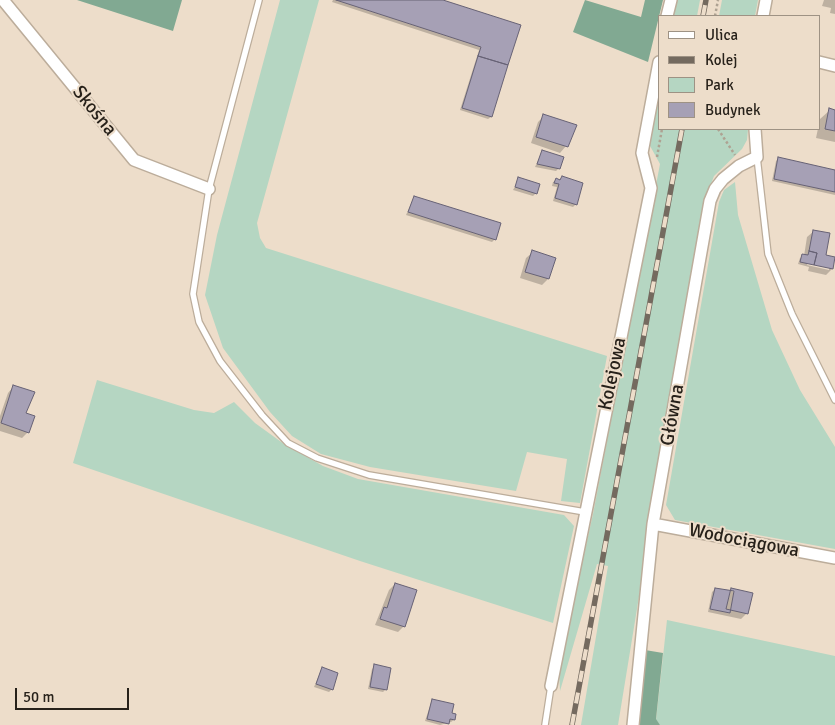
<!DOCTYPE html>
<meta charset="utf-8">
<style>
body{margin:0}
#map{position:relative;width:835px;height:725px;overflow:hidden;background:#edddca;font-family:Signika,sans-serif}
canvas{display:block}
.legend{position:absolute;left:658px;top:15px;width:162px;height:115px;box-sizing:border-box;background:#edddca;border:1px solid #9e9284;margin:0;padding:6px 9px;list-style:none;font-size:15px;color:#27211a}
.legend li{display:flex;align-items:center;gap:10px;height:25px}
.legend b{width:25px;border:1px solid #9e9284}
.scale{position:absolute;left:15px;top:688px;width:114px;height:22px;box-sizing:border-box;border:2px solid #27211a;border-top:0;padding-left:6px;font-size:15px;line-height:18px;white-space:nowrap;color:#27211a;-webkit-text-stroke:4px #edddca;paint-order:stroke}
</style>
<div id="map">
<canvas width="835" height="725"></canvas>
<ul class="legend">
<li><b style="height:6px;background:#fff"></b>Ulica</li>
<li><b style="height:6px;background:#746a5f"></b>Kolej</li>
<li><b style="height:14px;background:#b5d6c2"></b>Park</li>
<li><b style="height:14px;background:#a6a0b5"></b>Budynek</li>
</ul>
<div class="scale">50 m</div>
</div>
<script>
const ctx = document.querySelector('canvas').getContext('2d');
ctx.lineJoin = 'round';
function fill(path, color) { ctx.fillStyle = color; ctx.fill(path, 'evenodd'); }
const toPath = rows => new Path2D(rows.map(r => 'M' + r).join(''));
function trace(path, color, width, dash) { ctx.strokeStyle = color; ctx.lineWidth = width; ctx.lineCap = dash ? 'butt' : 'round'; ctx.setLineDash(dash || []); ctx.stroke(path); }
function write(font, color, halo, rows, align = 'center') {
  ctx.font = font + ' Signika,sans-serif'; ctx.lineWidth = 4; ctx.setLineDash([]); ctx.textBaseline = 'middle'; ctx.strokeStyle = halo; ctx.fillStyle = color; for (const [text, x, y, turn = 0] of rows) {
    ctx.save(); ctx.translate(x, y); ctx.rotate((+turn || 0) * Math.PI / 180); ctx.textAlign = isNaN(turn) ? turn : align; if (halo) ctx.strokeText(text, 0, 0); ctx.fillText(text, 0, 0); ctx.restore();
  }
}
fill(toPath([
 [280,0,319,0,257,223,260,238,266,248,607,356,580,503,561,501,567,459,527,452,516,491,370,467,321,454,292,436,270,412,223,348,205,295,217,235],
 [676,0,700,0,697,16,673,16],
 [722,0,758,0,755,16,719,16],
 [659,91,659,129,748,129,747,140,742,149,714,176,703,205,618,725,581,725,608,566,597,564,560,691,559,667,593,514,660,164,649,144],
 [735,182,738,215,772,330,800,390,835,447,835,549,675,520,666,505,719,202,724,190],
 [97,380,194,410,214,413,234,402,255,423,284,444,323,466,358,479,564,515,574,526,553,623,360,561,73,463],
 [667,620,835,656,835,725,660,725,656,720]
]), '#b5d6c2');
fill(toPath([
 [77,0,182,0,173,31],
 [585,0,641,17,645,0,663,0,648,62,573,32],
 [645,650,663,653,656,719,660,725,639,725]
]), '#81a992');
fill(toPath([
 [333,0,439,0,520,26,491,117,488,119,460,110,479,50,332,2],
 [824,0,835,0,835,14,830,13,831,8,822,6],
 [830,110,835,111,835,142,816,138,820,119],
 [544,116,566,146,560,153,531,143,538,122],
 [542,152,559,168,556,171,535,167],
 [778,159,835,171,835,195,772,181,776,161],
 [562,178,576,204,573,207,553,201,557,187,552,186,553,182],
 [519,179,536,193,533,196,513,190],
 [414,197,495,239,492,242,406,215],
 [814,231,824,256,834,258,832,269,826,275,808,271,809,267,798,264,800,258,804,256,807,237],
 [808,262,829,267,829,270,807,265],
 [533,252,548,279,542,285,520,278,526,258],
 [14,386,28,432,22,438,0,431,0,416,8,393],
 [395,584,404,626,398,632,375,625,389,590],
 [715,589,729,592,731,589,747,613,741,619,708,612,712,592],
 [375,666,386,689,383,692,368,689,372,669],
 [322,668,332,689,329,692,314,687],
 [432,700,450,714,454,720,451,722,440,725,425,721]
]), '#0003');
const building = toPath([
 [336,0,443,0,521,25,508,65,478,56,481,47,336,0],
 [478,56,508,65,492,117,462,108,478,56],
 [829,108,835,110,835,131,825,129,829,108],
 [543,114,577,125,568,147,536,137,543,114],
 [542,150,564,157,560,169,537,164,542,150],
 [778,157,835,170,835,192,774,179,778,157],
 [562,176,583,183,577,205,555,198,559,184,554,183,556,178,560,180,562,176],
 [518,177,540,184,537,194,515,187,518,177],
 [414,196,501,223,496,240,408,212,414,196],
 [813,230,830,233,826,255,835,257,833,269,814,265,817,253,809,251,813,230],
 [532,250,556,258,549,279,525,272,532,250],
 [809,251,817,253,814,265,800,262,802,254,808,255,809,251],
 [13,385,35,392,26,413,35,416,29,433,1,423,13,385],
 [395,583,417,590,405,627,380,619,384,607,387,608,395,583],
 [715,588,734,591,730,613,710,609,715,588],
 [731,588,753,593,748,614,726,609,731,588],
 [374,664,391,668,387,690,370,687,374,664],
 [322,667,338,673,333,690,316,684,322,667],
 [432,699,454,704,452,713,456,714,455,720,450,719,449,724,427,719,432,699]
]);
fill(building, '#a6a0b5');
trace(building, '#676275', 1);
const service = toPath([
 [259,0,209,189,193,294,199,322,220,361,262,415,288,443,317,458,369,475,585,512],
 [757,157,768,254,792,314,835,400],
 [545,725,551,686]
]);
const minor = toPath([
 [3,0,134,160,209,189],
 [667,16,671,0],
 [763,16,766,0],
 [819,62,835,66],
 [653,524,835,558],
 [551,686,651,188,642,153,659,62],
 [633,725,653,524,710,201,715,189,723,179,739,166,757,157,755,129]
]);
trace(service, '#bcad9b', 8);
trace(minor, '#bcad9b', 14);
trace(toPath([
 [715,16,718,0],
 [718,129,735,155],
 [657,157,662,129]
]), '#aea292', 2.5, [2.5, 2.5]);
trace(service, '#fff', 5.5);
trace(minor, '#fff', 11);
const rail = toPath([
 [703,16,706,0],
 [572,725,682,129]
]);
trace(rail, '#746a5f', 5.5);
trace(rail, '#edddca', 4, [11]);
write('19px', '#27211a', '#edddca', [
 ["Skośna",94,111,51],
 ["Kolejowa",613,374,-78],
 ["Główna",673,415,-80],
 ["Wodociągowa",744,541,11]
]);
</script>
